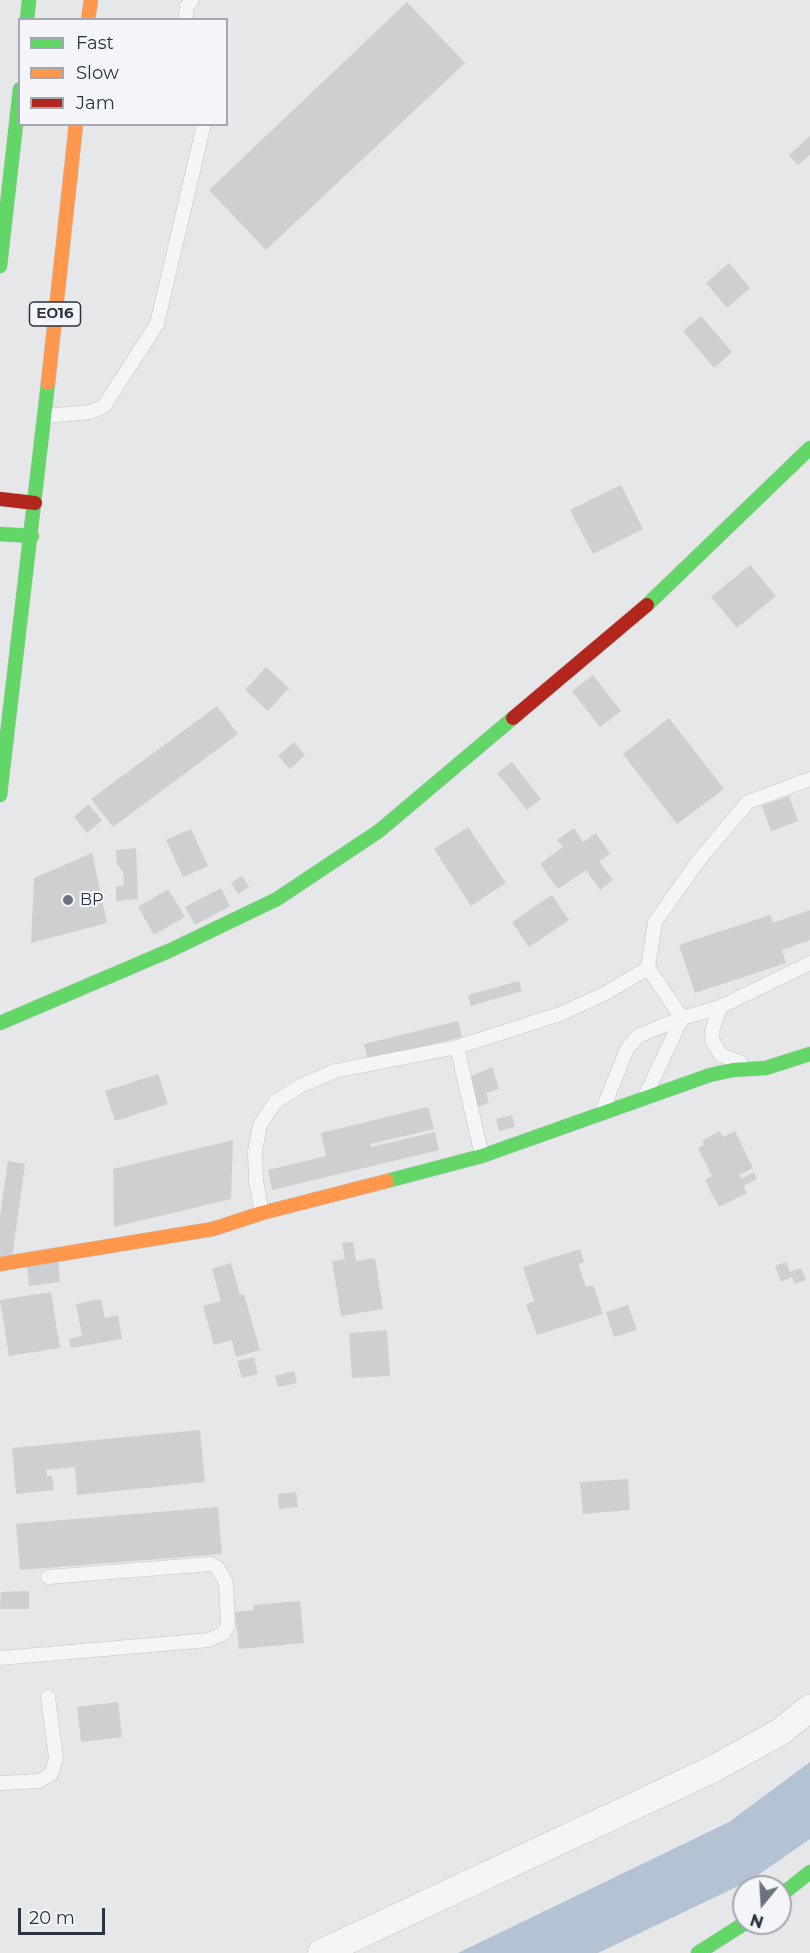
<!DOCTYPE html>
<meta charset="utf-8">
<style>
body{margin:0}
#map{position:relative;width:810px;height:1953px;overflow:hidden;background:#e5e7e9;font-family:Montserrat,sans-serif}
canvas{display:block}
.legend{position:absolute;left:18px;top:18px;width:210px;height:108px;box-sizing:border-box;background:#f3f5f8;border:2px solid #a3a7b0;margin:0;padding:8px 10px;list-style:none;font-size:18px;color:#2b3343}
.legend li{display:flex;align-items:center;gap:12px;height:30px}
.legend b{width:30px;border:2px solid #a3a7b0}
.north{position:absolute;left:732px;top:1875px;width:60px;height:60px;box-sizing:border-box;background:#f3f5f8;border:2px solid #a3a7b0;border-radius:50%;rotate:198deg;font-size:16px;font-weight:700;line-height:24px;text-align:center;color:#2b3343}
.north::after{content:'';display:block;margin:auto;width:21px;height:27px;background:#6c727d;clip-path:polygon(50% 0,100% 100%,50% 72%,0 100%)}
.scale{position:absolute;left:18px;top:1908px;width:87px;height:27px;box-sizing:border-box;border:3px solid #2b3343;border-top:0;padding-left:8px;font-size:18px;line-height:21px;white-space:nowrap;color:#2b3343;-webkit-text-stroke:4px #f3f5f8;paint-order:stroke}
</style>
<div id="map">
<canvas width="810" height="1953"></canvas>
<ul class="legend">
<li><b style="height:8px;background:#63d668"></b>Fast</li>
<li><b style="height:8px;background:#ff974d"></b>Slow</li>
<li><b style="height:8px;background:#b3261e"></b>Jam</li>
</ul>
<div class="north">N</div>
<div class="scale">20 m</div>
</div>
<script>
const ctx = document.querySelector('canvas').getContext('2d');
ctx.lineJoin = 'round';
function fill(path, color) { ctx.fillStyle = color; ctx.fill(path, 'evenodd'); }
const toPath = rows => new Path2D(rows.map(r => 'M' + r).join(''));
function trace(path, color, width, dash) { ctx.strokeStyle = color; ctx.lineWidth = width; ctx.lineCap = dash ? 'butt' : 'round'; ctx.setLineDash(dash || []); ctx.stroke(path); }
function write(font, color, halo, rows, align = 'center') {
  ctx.font = font + ' Montserrat,sans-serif'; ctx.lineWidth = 4.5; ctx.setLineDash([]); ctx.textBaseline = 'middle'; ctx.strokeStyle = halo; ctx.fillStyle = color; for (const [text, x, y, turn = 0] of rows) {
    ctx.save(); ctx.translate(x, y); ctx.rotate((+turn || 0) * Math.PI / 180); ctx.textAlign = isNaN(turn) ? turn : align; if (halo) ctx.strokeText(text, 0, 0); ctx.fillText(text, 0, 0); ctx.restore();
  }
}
fill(toPath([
 [810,1762,810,1839,751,1880,598,1953,458,1953,729,1822]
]), '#b4c3d3');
fill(toPath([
 [407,2,465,63,266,250,209,190],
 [810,136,810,155,798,165,789,155],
 [729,263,750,288,727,308,706,283],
 [701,316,732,352,714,368,683,331],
 [621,485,643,529,593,554,570,510],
 [750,565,776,596,737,628,711,597],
 [266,667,289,688,268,711,245,690],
 [593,675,621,711,600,727,572,691],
 [217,706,238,734,113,827,91,799],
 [669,718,724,789,677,824,623,754],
 [294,742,305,755,290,769,278,756],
 [512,762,541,799,527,810,497,773],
 [789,796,798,821,771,831,762,806],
 [88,804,102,820,87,833,74,817],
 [468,827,506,883,471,906,434,849],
 [574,828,583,842,596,833,610,854,599,861,613,880,600,890,586,870,558,889,540,864,563,847,557,840],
 [191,829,208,866,183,877,166,840],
 [136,848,138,899,116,901,116,887,124,885,123,872,117,864,116,850],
 [92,853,107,923,31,943,34,878],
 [242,876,249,887,238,894,231,883],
 [221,888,230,906,195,925,185,907],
 [168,889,185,917,154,935,138,907],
 [552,895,569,920,529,947,512,922],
 [810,910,810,940,782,950,786,963,695,993,679,945,770,915,773,923],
 [519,981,522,991,471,1006,468,995],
 [458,1021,462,1037,368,1060,364,1044],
 [492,1067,499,1089,486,1093,489,1103,477,1107,467,1078],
 [158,1074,168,1104,115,1121,105,1091],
 [428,1107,434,1129,370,1144,371,1147,435,1132,439,1150,272,1190,268,1170,326,1156,321,1133],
 [512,1115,515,1127,499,1131,496,1119],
 [720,1131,723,1137,735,1131,753,1168,739,1175,741,1179,754,1172,757,1179,743,1186,747,1193,719,1207,705,1180,712,1176,698,1148,704,1145,702,1141],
 [233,1140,231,1199,114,1227,113,1169],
 [8,1161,25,1164,12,1258,0,1256,0,1216],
 [353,1242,356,1261,375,1258,383,1309,341,1316,332,1261,345,1259,342,1243],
 [580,1249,584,1262,578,1264,586,1287,593,1285,603,1314,537,1335,526,1304,534,1301,523,1267],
 [58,1261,60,1282,29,1286,27,1265],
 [786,1262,790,1272,801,1268,806,1280,795,1284,792,1277,781,1282,775,1266],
 [231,1263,240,1295,244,1294,260,1350,236,1357,232,1340,214,1345,203,1306,221,1301,212,1269],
 [51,1292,60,1348,9,1356,0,1300],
 [101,1299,105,1318,118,1315,122,1339,71,1348,69,1339,82,1336,76,1304],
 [628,1305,637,1330,614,1337,606,1312],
 [387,1330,390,1376,352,1378,349,1333],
 [254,1357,258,1374,242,1378,237,1361],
 [294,1371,297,1383,278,1387,275,1376],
 [200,1430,205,1482,77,1495,75,1467,46,1470,47,1476,52,1476,54,1490,16,1494,12,1448],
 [628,1479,630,1510,583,1514,580,1482],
 [296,1492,298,1507,279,1509,278,1494],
 [218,1507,222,1554,20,1570,16,1524],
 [29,1591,29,1609,0,1609,1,1592],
 [300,1601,304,1643,239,1649,235,1612,254,1610,253,1605],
 [118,1702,122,1737,81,1742,77,1707]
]), '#cdcfd1');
const lane = toPath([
 [185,20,187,6,192,0],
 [45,416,91,412,104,406,157,324,204,124],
 [457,1047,482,1156],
 [740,1062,721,1055,713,1042,712,1031,720,1007,810,963],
 [646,1094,682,1018,720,1007],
 [602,1111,627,1049,638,1036,682,1018,648,968,655,922,699,860,748,802,810,779],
 [262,1213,256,1180,255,1151,260,1125,275,1102,300,1086,335,1071,457,1047,560,1014,604,994,648,968],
 [0,1658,209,1640,224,1633,228,1625,226,1583,218,1568,211,1564,48,1577],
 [0,1783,39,1781,51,1774,56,1758,48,1697]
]);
const street = toPath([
 [321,1953,713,1769,780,1732,810,1708]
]);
const fast = toPath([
 [27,20,29,0],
 [0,266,20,89],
 [0,534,32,536],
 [647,605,810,448],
 [0,795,48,383],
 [0,1023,171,950,277,899,379,831,513,718],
 [387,1181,482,1156,710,1075,733,1070,766,1068,810,1054],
 [780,1896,810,1872],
 [698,1953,745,1923]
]);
const slow = toPath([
 [88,20,91,0],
 [48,383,76,124],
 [0,1264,213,1229,262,1213,387,1181]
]);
const jam = toPath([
 [0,499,35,503],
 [513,718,647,605]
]);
trace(lane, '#c3c5c7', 15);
trace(street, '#c3c5c7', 28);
trace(fast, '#c3c5c7', 15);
trace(slow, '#c3c5c7', 15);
trace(jam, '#c3c5c7', 15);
trace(lane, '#f4f5f6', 14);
trace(street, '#f4f5f6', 27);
trace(fast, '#63d668', 14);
trace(slow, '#ff974d', 14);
trace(jam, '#b3261e', 14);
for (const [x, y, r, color] of [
 [68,900,6,"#6c727d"]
]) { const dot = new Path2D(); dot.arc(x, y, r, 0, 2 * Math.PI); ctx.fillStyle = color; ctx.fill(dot); trace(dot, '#f3f5f8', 2); }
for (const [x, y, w] of [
 [55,314,51]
]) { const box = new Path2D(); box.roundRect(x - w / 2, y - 12, w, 24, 4.5); ctx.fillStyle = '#f3f5f8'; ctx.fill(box); trace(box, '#2b3343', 1.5); }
write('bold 15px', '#2b3343', null, [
 ["ΕΟ16",55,314]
]);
write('16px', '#2b3343', '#f3f5f8', [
 ["BP",80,900]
], 'left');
</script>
